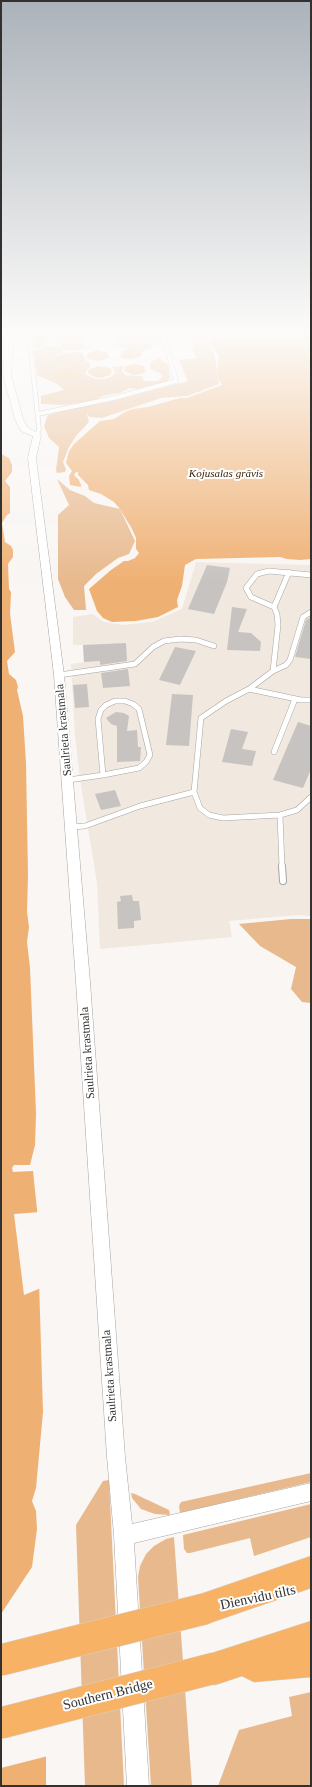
<!DOCTYPE html>
<meta charset="utf-8">
<style>
body{margin:0}
#map{position:relative;width:312px;height:1787px;overflow:hidden;background:#f9f6f3;font-family:Georgia,serif}
canvas{display:block}
.frame{position:absolute;inset:0;border:2px solid #323130;pointer-events:none}
</style>
<div id="map">
<canvas width="312" height="1787"></canvas>
<div class="frame"></div>
</div>
<script>
const ctx = document.querySelector('canvas').getContext('2d');
ctx.lineJoin = 'round';
function fill(path, color) { ctx.fillStyle = color; ctx.fill(path, 'evenodd'); }
const toPath = rows => new Path2D(rows.map(r => 'M' + r).join(''));
function trace(path, color, width, dash) { ctx.strokeStyle = color; ctx.lineWidth = width; ctx.lineCap = dash ? 'butt' : 'round'; ctx.setLineDash(dash || []); ctx.stroke(path); }
function write(font, color, halo, rows, align = 'center') {
  ctx.font = font + ' Georgia,serif'; ctx.lineWidth = 4; ctx.setLineDash([]); ctx.textBaseline = 'middle'; ctx.strokeStyle = halo; ctx.fillStyle = color; for (const [text, x, y, turn = 0] of rows) {
    ctx.save(); ctx.translate(x, y); ctx.rotate((+turn || 0) * Math.PI / 180); ctx.textAlign = isNaN(turn) ? turn : align; if (halo) ctx.strokeText(text, 0, 0); ctx.fillText(text, 0, 0); ctx.restore();
  }
}
fill(toPath([
 [196,562,311,565,311,916,297,915,229,921,232,937,100,949,97,883,80,779,75,735,71,664,84,662,83,645,73,645,73,617,93,614,104,622,123,625,152,622,182,609]
]), '#f1e8e0');
fill(toPath([
 [37,332,48,332,46,344,35,349],
 [55,332,81,332,85,349,68,351,63,348,58,342],
 [124,332,148,332,151,334,151,332,160,332,162,343,153,340,154,344,150,349,141,352,127,350,116,344,119,337,109,336],
 [187,332,204,332,215,356,219,384,187,396,161,398,102,418,90,417,87,414,89,422,76,436,69,447,63,462,66,469,65,472,57,473,56,470,59,447,49,438,44,426,48,415,66,410,116,400,188,381,179,360,197,358,193,352,194,345],
 [47,346,55,346,63,350,63,353,79,352,83,353,85,360,89,362,90,367,87,370,85,374,96,379,103,379,111,377,115,373,112,367,124,366,122,371,125,375,142,376,144,381,158,381,162,377,162,374,150,369,150,363,158,358,168,364,170,377,166,383,151,387,136,389,130,388,120,393,107,395,98,398,97,400,63,405,41,404,41,396,64,390,57,384,37,375,34,351],
 [60,354,68,354,77,360,68,364,55,361,54,358],
 [57,479,70,490,85,496,94,503,120,509,135,541,129,554,118,558,96,574,84,586,86,610,74,610,65,597,58,579,58,515,69,505],
 [291,919,311,919,311,1003,302,1002,291,989,296,967,260,946,239,924],
 [311,1473,311,1482,180,1513,179,1506,181,1502],
 [109,1480,124,1786,85,1786,76,1525,103,1481],
 [131,1493,135,1494,169,1510,170,1515,155,1514,141,1509,132,1498],
 [311,1504,311,1537,254,1556,250,1538,190,1553,187,1553,184,1549,183,1535],
 [174,1537,192,1786,151,1786,138,1577,140,1566,146,1554,154,1546,166,1539],
 [311,1692,311,1786,218,1786,239,1730,292,1716,289,1697]
]), '#e8b98d');
fill(toPath([
 [207,332,311,332,311,559,300,560,287,559,280,557,196,559,185,565,182,586,177,600,178,607,158,617,136,621,112,622,103,618,97,611,89,589,111,570,124,561,128,561,135,558,139,553,136,549,136,538,132,529,120,509,114,502,101,494,89,490,88,485,78,475,78,472,76,472,74,475,79,480,81,485,81,487,70,485,69,476,72,471,66,463,69,451,74,444,100,421,114,419,125,412,133,409,148,407,180,398,187,398,222,385,219,380,217,372,219,355,210,345,210,335],
 [131,349,140,351,142,355,141,356,132,359,124,359,120,356,122,351],
 [98,350,108,353,109,358,97,361,86,358,88,353],
 [64,354,74,355,77,360,68,364,55,361,55,357],
 [135,364,144,366,146,371,141,374,133,375,124,371,126,366],
 [98,366,110,368,112,372,110,375,101,378,95,377,89,374,88,371,90,369],
 [65,369,76,371,78,372,78,376,73,379,66,380,58,379,54,376,55,372],
 [1,454,9,458,12,465,12,472,5,481,10,487,10,513,7,515,2,523,5,542,11,546,13,550,13,557,8,564,9,589,11,592,10,614,15,652,7,661,9,674,16,680,18,687,17,690,23,716,26,763,28,875,27,912,29,927,27,942,30,968,36,1113,35,1145,30,1165,14,1165,12,1168,13,1172,33,1171,38,1219,29,1221,39,1281,43,1412,36,1488,32,1501,36,1511,37,1529,32,1567,1,1614],
 [1,1616,9,1648,25,1698,46,1748,46,1786,1,1786]
]), '#efb073');
fill(toPath([
 [40,1212,40,1220,31,1222,41,1288,24,1295,14,1214],
 [1,1618,4,1618,11,1648,26,1697,48,1747,48,1756,1,1768]
]), '#f9f6f3');
fill(toPath([
 [207,565,230,568,227,582,214,614,188,609],
 [232,607,247,609,238,632,251,633,261,642,260,651,227,650],
 [311,617,311,659,295,657,306,620],
 [126,643,127,661,100,665,100,661,84,662,83,645],
 [175,647,196,651,180,685,159,680],
 [128,669,130,686,103,688,101,673],
 [87,684,89,707,75,708,73,685],
 [172,694,193,695,189,746,166,745],
 [116,712,124,713,129,716,127,731,137,730,138,747,141,747,140,761,117,762,117,726,111,724,106,718],
 [298,722,311,726,311,769,303,788,273,780],
 [231,729,248,732,242,749,256,751,252,766,222,762],
 [115,790,121,806,101,810,95,794],
 [132,895,133,901,139,901,141,920,134,921,134,928,118,929,117,902,121,901,120,896]
]), '#c6c3c0');
const serviceFar2 = toPath([
 [29,332,39,429,37,435],
 [38,414,114,398,176,381,162,332]
]);
const serviceFar1 = toPath([
 [274,607,289,572],
 [273,671,286,665,290,660,303,617,311,612],
 [59,675,135,664,153,647,164,641,180,639,196,640,214,646],
 [249,689,301,700,311,700],
 [115,701,125,701,133,704,139,709,150,755,146,762,139,768,103,775,98,719,101,710,106,705,115,701],
 [274,752,295,699],
 [68,780,103,775],
 [194,792,200,808,209,815,223,818,280,815,297,810,311,797],
 [280,815,282,867],
 [72,827,85,826,140,806,194,792,201,718,226,701,249,689,273,671,278,625,277,614,274,607,251,597,246,588,257,574,269,571,311,575]
]);
const service = toPath([
 [282,866,283,881]
]);
const minor = toPath([
 [2,332,10,332,13,349,11,375,23,419,27,427,41,435,36,458,64,675,90,982,125,1457,132,1524,311,1483,311,1501,134,1543,149,1786,127,1786,114,1535,107,1457,76,982,54,675,28,458,33,436,21,431,15,419,3,375,5,349,2,332]
]);
const trunk = toPath([
 [311,1556,311,1588,204,1625,192,1621,188,1609,192,1597,311,1556],
 [311,1621,311,1677,254,1682,242,1676,215,1685,203,1680,198,1668,203,1656,311,1621]
]);
trace(serviceFar2, '#a7a4a1', 5);
trace(serviceFar1, '#a7a4a1', 6);
trace(service, '#a7a4a1', 8);
trace(minor, '#a7a4a1', 1);
trace(trunk, '#d2d2d1', 1);
trace(serviceFar2, '#fff', 4);
trace(serviceFar1, '#fff', 5);
trace(service, '#fff', 6);
fill(minor, '#fff');
fill(trunk, '#f8b266');
const trunkBridge = toPath([
 [1,1660,204,1609],
 [1,1723,215,1668]
]);
trace(trunkBridge, '#d2d2d1', 32, []);
trace(trunkBridge, '#f8b266', 31);
const sky = ctx.createLinearGradient(0, 0, 0, 583);
sky.addColorStop(0, '#abb2b9');
sky.addColorStop(0.57, '#fcfbfa');
sky.addColorStop(1, '#fcfbfa00');
ctx.fillStyle = sky;
ctx.fillRect(0, 0, 312, 583);
write('italic 11px', '#3c2307', '#fff', [
 ["Kojusalas grāvis",226,474]
]);
write('12px', '#323130', '#fff', [
 ["Saulrieta krastmala",64,730,-95],
 ["Saulrieta krastmala",88,1053,-94],
 ["Saulrieta krastmala",110,1376,-94]
]);
write('14px', '#323130', '#fff', [
 ["Dienvidu tilts",258,1598,-12],
 ["Southern Bridge",108,1695,-14]
]);
</script>
